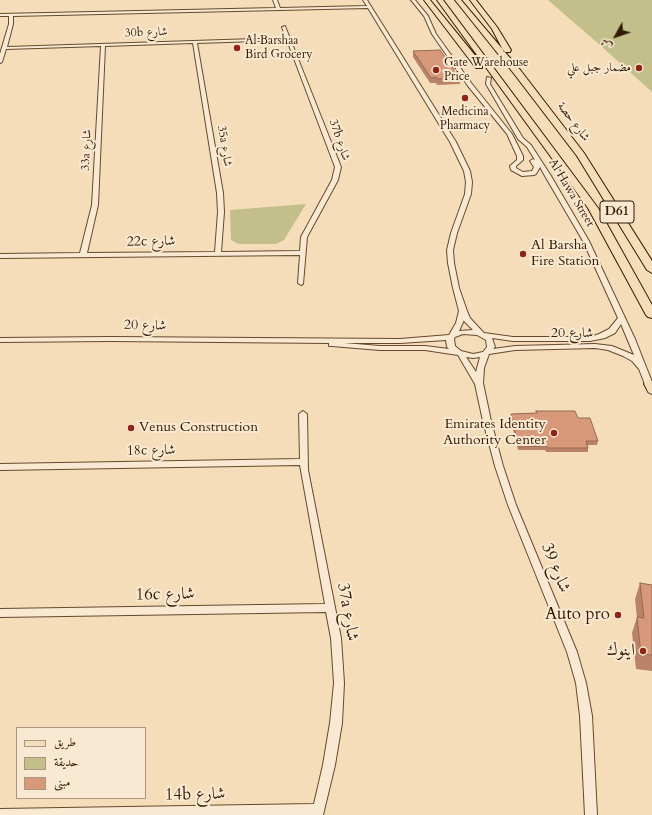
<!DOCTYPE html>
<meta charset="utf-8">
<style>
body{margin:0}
#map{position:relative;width:652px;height:815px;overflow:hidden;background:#f6ddb9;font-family:Cardo,Amiri,serif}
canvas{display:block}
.legend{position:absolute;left:16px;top:727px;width:130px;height:72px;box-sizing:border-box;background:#f9e9d2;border:1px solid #aa967e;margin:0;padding:5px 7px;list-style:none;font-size:12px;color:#331900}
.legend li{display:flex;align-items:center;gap:8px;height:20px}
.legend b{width:20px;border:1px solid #aa967e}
.north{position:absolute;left:596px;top:16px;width:40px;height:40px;-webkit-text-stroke:3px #f9e9d2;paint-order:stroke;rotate:230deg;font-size:11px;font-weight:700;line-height:16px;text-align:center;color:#331900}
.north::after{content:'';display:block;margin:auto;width:14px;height:18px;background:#331900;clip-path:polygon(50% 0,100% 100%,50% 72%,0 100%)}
</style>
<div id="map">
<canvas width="652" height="815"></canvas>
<ul class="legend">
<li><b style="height:5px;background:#f6ddb9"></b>طريق</li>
<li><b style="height:11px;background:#c2bf8b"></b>حديقة</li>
<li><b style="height:11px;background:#d8987a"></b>مبنى</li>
</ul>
<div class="north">ش</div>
</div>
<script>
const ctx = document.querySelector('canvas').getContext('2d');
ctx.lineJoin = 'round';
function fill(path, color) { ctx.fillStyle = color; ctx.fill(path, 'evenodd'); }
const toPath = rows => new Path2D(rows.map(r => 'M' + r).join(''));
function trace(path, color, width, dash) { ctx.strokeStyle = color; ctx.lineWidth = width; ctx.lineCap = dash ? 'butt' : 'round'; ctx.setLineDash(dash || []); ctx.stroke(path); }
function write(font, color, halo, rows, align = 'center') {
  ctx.font = font + ' Cardo,Amiri,serif'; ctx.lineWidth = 4; ctx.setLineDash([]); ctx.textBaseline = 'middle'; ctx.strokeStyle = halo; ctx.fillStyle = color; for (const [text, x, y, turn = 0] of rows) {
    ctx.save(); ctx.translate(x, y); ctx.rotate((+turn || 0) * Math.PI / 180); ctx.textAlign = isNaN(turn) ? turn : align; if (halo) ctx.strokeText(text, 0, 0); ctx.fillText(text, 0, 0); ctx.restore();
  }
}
fill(toPath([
 [548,0,652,0,652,92,601,46],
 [306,204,284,240,276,244,238,244,231,240,230,210]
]), '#c2bf8b');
const minor = toPath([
 [273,0,277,0,280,8,367,6,363,0,367,0,456,142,470,171,472,182,471,194,457,233,453,250,454,263,459,288,467,311,470,318,482,331,484,333,513,337,590,337,599,334,609,329,618,318,583,241,545,176,540,167,536,174,534,175,522,176,511,170,510,166,517,160,517,156,507,134,468,86,432,34,424,16,411,0,415,0,428,16,436,34,472,84,512,134,523,156,523,160,516,166,516,168,523,172,532,171,534,167,530,161,533,159,535,160,527,147,518,139,486,84,487,77,491,78,490,84,523,138,531,145,551,176,589,241,635,339,652,382,652,394,648,392,639,369,632,361,623,356,608,350,595,348,515,350,489,354,484,368,483,383,491,421,503,466,516,505,577,652,586,683,592,716,597,815,585,815,580,716,576,683,567,652,508,505,495,466,483,421,475,384,458,355,425,350,380,350,332,346,329,346,329,343,111,341,0,342,0,338,111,337,400,339,449,335,456,323,459,311,453,288,448,263,447,250,451,233,465,194,466,182,464,171,450,142,368,8,13,16,13,24,7,47,286,38,282,27,285,26,341,167,338,180,307,237,303,284,301,285,298,283,300,255,0,258,0,254,80,253,92,205,101,46,6,49,2,62,0,63,0,54,9,24,9,16,0,16,0,14,276,8,273,0],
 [287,40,335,167,332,180,301,237,300,251,221,252,224,212,223,193,197,43,287,40],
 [193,43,217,193,218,212,215,252,87,253,98,205,105,46,193,43],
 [464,320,464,321,473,330,459,331,464,320],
 [621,324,634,355,612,346,595,344,515,346,493,349,495,347,492,338,513,341,590,341,605,338,615,333,621,324],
 [463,334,477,335,486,340,487,347,483,352,473,354,461,351,455,346,454,339,455,337,463,334],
 [446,340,447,347,449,349,425,346,380,346,344,343,400,343,446,340],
 [466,357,473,358,480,357,476,372,466,357],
 [303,411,307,414,308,470,341,638,344,683,342,723,335,765,323,815,0,815,0,809,314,804,323,765,330,723,334,683,331,638,326,612,0,617,0,609,325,604,300,465,0,470,0,464,300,459,299,414,303,411]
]);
const primary = toPath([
 [424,0,430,0,482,64,482,68,476,68,424,0],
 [437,0,443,0,598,208,652,305,652,318,648,317,646,315,588,208,437,0],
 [455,0,461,0,521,71,584,153,652,261,652,273,647,270,577,156,515,75,455,0],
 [470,0,476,0,497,27,511,50,510,52,504,52,492,29,470,0],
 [650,380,652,381,652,392,648,391,644,384,646,381,650,380]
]);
trace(minor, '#644a2e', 2);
trace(primary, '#331900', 2);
fill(minor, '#f9e9d2');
fill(primary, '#f6ddb9');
fill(toPath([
 [413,51,460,78,460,84,437,85,436,83,430,83,413,57],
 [536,411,578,418,598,441,597,445,587,445,588,448,588,452,546,452,545,450,518,450,510,417,511,414,536,413],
 [640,583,652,585,652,671,636,669,632,633,637,617,637,618,635,599]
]), '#ba8369');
const building = toPath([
 [440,50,460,78,438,79,436,77,431,78,413,51,440,50],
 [536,411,575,411,578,418,590,418,598,441,586,441,588,448,547,448,546,446,519,447,511,414,537,413,536,411],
 [640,583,652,585,652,655,641,654,637,617,644,618,640,583]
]);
fill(building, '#d8987a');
trace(building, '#976a55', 1);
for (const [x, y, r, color] of [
 [237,48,4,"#8f2418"],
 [639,68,4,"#8f2418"],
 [436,70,4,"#8f2418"],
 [465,98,4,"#8f2418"],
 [523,254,4,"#8f2418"],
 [131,428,4,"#8f2418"],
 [554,433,4,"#8f2418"],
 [618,615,4,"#8f2418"],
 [643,651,4,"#8f2418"]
]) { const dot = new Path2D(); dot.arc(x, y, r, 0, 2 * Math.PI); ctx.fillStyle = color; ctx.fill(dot); trace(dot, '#f9e9d2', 1.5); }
write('12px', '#331900', '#f9e9d2', [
 ["30b شارع",146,33,-2],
 ["شارع حصة",573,122,53],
 ["37b شارع",339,140,71],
 ["35a شارع",224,146,81],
 ["33a شارع",87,150,-87],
 ["Al Hawa Street",571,193,59]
]);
write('12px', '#331900', '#f9e9d2', [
 ["Al Barshaa",245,41],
 ["Bird Grocery",245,55],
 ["Gate Warehouse",444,63],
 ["Price",444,77],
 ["مضمار جبل علي",631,68,"right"],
 ["Medicina",465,112,"center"],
 ["Pharmacy",465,126,"center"]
], 'left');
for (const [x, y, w] of [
 [617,212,34]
]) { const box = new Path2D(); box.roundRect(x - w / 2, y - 11, w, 22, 3); ctx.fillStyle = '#f9e9d2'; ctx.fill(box); trace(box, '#331900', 1); }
write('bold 13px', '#331900', null, [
 ["D61",617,212]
]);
write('14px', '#331900', '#f9e9d2', [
 ["22c شارع",151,242,-1],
 ["شارع 20",145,326,1],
 ["شارع 20",572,334],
 ["18c شارع",151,451,-1]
]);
write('14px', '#331900', '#f9e9d2', [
 ["Al Barsha",531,246],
 ["Fire Station",531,262],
 ["Emirates Identity",546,425,"right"],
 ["Authority Center",546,441,"right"],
 ["Venus Construction",139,428]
], 'left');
write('17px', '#331900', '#f9e9d2', [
 ["شارع 39",555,568,68],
 ["16c شارع",165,595,-1],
 ["37a شارع",347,612,80],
 ["14b شارع",195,795,-1]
]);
write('17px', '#331900', '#f9e9d2', [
 ["Auto pro",610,615],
 ["اينوك",635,651]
], 'right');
</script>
